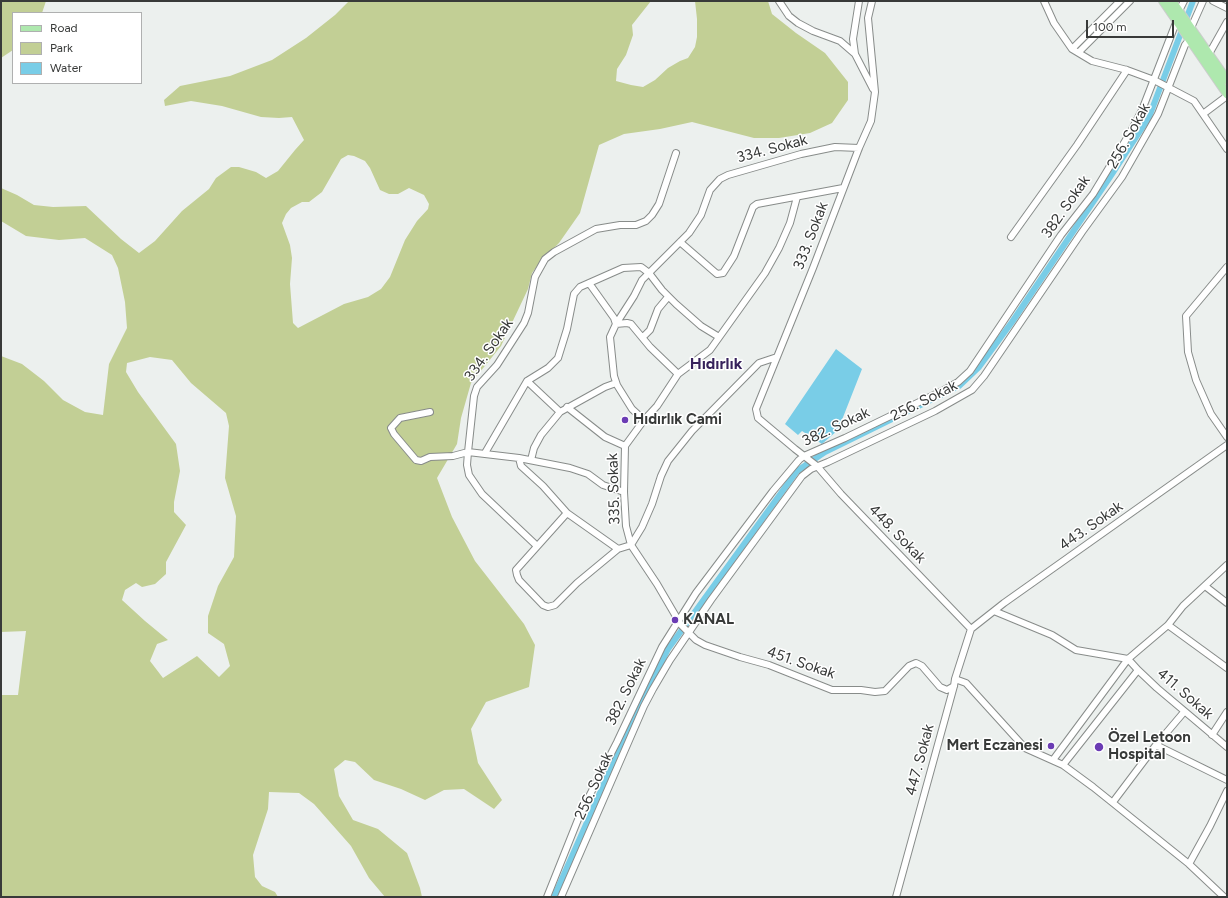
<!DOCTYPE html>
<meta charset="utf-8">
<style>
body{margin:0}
#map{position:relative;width:1228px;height:898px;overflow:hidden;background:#ecf0ee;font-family:Figtree,sans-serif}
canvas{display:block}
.frame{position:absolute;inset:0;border:2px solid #383a39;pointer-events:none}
.legend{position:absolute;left:12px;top:12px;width:130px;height:72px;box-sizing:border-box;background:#fff;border:1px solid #afb0b0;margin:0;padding:5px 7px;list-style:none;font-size:12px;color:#383a39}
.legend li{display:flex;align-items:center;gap:8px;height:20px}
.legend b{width:20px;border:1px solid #afb0b0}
.scale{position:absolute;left:1086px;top:20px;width:88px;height:18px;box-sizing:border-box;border:2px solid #383a39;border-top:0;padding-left:5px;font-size:12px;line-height:14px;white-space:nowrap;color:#383a39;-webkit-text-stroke:3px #fff;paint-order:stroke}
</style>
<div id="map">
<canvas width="1228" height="898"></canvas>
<div class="frame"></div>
<ul class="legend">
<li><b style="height:5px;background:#aee8ae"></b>Road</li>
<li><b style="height:11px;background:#c2cf95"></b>Park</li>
<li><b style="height:11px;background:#79cde7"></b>Water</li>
</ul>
<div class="scale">100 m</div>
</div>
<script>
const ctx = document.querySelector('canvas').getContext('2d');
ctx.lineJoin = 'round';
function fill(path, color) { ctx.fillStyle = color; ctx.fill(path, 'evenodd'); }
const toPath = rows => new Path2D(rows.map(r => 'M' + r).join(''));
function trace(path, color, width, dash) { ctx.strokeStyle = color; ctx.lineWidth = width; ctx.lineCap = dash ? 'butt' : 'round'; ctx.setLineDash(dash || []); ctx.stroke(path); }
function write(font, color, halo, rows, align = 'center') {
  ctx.font = font + ' Figtree,sans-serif'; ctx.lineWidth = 3; ctx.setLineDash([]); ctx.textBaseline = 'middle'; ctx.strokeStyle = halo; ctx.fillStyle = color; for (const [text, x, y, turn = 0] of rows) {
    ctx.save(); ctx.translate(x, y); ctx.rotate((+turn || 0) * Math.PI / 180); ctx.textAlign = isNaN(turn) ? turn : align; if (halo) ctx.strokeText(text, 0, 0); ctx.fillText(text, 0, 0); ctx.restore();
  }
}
fill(toPath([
 [1,1,46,1,42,13,13,13,13,50,1,58],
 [349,1,651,1,632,25,633,35,626,55,617,69,616,81,631,85,643,87,655,80,668,68,680,61,688,58,695,47,697,37,697,19,695,1,768,1,772,14,796,33,825,53,848,82,848,100,832,123,810,133,779,138,754,138,692,122,660,129,624,134,599,145,580,213,559,243,540,262,532,273,528,289,501,346,471,383,461,418,457,444,437,478,452,517,475,561,524,624,535,645,529,687,486,702,471,729,478,763,502,800,494,809,464,789,444,790,425,800,401,789,374,780,355,762,345,760,334,769,339,796,353,820,378,829,407,853,420,888,422,897,385,897,369,878,351,846,314,804,299,793,269,792,268,809,253,855,255,877,262,886,275,892,278,897,1,897,1,695,18,695,26,631,1,632,1,356,22,364,44,381,63,400,85,412,103,415,109,364,127,328,125,302,118,268,112,255,85,238,59,240,26,236,1,221,1,188,17,195,34,205,53,207,86,206,121,239,139,253,155,241,182,211,209,189,216,178,231,167,239,167,256,172,266,178,278,171,295,150,304,140,292,117,279,118,261,117,222,106,191,101,165,106,164,100,180,86,230,76,272,60,306,38,335,15],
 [348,155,354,156,365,161,370,168,380,190,389,194,398,194,409,188,424,195,429,204,428,209,417,221,405,240,390,277,381,289,368,297,344,304,298,328,293,323,290,284,292,258,290,245,282,223,286,214,291,208,302,202,309,202,322,192,341,159],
 [150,357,172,360,191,383,226,413,229,426,225,478,236,516,234,557,218,586,208,616,208,633,224,644,230,666,219,677,197,656,163,678,150,661,157,644,168,640,145,621,122,600,125,590,136,583,142,587,155,584,166,574,166,562,186,525,174,512,174,502,180,471,176,444,138,392,126,372,127,363]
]), '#c2cf95');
fill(toPath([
 [836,349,862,369,838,430,822,444,802,431,798,435,785,424]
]), '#79cde7');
trace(toPath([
 [1085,41,1125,1]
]), '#79cde7', 2);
trace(toPath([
 [554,897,626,734,668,649,797,471,825,452,959,386,979,367,1012,322,1110,177,1149,117,1193,1]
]), '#79cde7', 6);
const minor = toPath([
 [779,1,789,16,798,23,813,31,840,41,855,54],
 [859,1,853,39,855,54,873,89],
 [872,1,868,18,875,92,871,121,859,148,813,268,756,409,758,418,795,449,817,466,841,494,971,629],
 [1044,1,1054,23,1072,49,1092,61,1127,70,1154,80,1194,101,1227,149],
 [1213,1,1227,8],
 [1179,11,1184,1],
 [1191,28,1203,1],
 [1072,49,1120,1],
 [1079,52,1130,1],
 [1209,54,1227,22],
 [1203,114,1227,96],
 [859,148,835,147,801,154,728,175,720,179,710,190,701,215,689,233,642,280,634,296,616,324,610,337,614,376,617,385,632,409,644,420,625,446,624,492,626,526,631,545,657,584,681,625,696,640,705,645,740,657,769,665,832,690,861,690,875,692,885,691,909,666,916,663,922,666,940,687,947,690,954,686],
 [1011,237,1077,145,1127,70],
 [680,242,717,274,723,273,734,256,753,207,757,204,843,188],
 [1227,267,1186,316,1188,352,1196,380,1211,414,1227,437],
 [589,283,614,318,616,324,627,323,631,324,650,347,678,374],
 [643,337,650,330,658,309,668,297],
 [527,381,560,412],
 [567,407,605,437,625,446],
 [430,412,400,418,391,428,394,434,416,460,421,461,430,457,453,456,468,452,519,458,570,468,588,474,603,485,624,492],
 [644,420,657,406,678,374,710,350,765,273,779,248,790,223,797,197],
 [485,453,527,381,548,368,558,358,567,329,574,294,580,287,623,268,641,267,649,273,662,290,676,304,701,326,719,337],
 [519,458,521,466,543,486,567,513,618,549],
 [531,460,534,448,541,435,560,412,605,387,616,383],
 [567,513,516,570,517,575,519,580,543,605,548,607,555,605,577,583,618,549,631,545,642,527,652,504,661,476,668,461,692,431,759,363,777,357],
 [537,546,482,494,469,475,467,465,468,452,474,396,477,387,497,365,524,323,528,313,535,277,545,259,554,252,596,229,620,225,636,225,646,221,652,215,659,204,676,153],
 [1205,586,1227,603],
 [994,611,1052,635,1076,650,1128,659,1138,670,1157,688,1227,747],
 [1168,625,1227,668],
 [971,629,1004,603,1227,445],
 [955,679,966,683,1025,748,1063,765,1093,787,1189,864,1224,897],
 [1212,735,1227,712],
 [1156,745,1227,780],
 [1053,760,1128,659,1168,625,1183,606,1227,565],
 [1063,765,1138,670],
 [1113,802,1156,745,1184,712],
 [1189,864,1210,826,1227,791],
 [547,897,581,812,617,742,662,647,696,593,773,491,799,460,804,456,845,438,944,390,958,382,970,371,1061,235,1093,194,1130,133,1142,110,1177,20],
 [561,897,644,706,653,689,670,660,711,600,802,476,811,469,828,462,935,411,972,390,984,376,1082,232,1122,177,1158,114,1185,45,1190,39],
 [896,897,954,686,955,679,971,629]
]);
const major = toPath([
 [1163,1,1227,94],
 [1172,1,1227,80]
]);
trace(minor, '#888c8a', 8);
trace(major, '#cbcccc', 10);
trace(minor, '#fff', 6);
trace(major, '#aee8ae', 8);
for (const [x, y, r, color] of [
 [625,420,4,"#6b3cb4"],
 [675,620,4,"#6b3cb4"],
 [1051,746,4,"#6b3cb4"],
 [1099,747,5,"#6b3cb4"]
]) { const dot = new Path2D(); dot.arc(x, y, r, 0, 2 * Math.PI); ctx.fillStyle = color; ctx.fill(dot); trace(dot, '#fff', 1.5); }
write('15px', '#383a39', '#fff', [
 ["256. Sokak",1129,136,-61],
 ["334. Sokak",772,149,-15],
 ["382. Sokak",1066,207,-55],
 ["333. Sokak",811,236,-69],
 ["334. Sokak",489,350,-55],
 ["256. Sokak",924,401,-27],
 ["382. Sokak",836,427,-25],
 ["335. Sokak",614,489,-92],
 ["443. Sokak",1091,526,-35],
 ["448. Sokak",897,534,46],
 ["451. Sokak",801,663,19],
 ["382. Sokak",626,692,-64],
 ["411. Sokak",1185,694,41],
 ["447. Sokak",920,760,-75],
 ["256. Sokak",594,786,-66]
]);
write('bold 15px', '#383a39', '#fff', [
 ["Hıdırlık Cami",633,420],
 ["KANAL",683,620],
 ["Özel Letoon",1108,738],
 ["Hospital",1108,755],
 ["Mert Eczanesi",1043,746,"right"]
], 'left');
write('bold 16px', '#37225c', '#fff', [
 ["Hıdırlık",716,364]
]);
</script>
